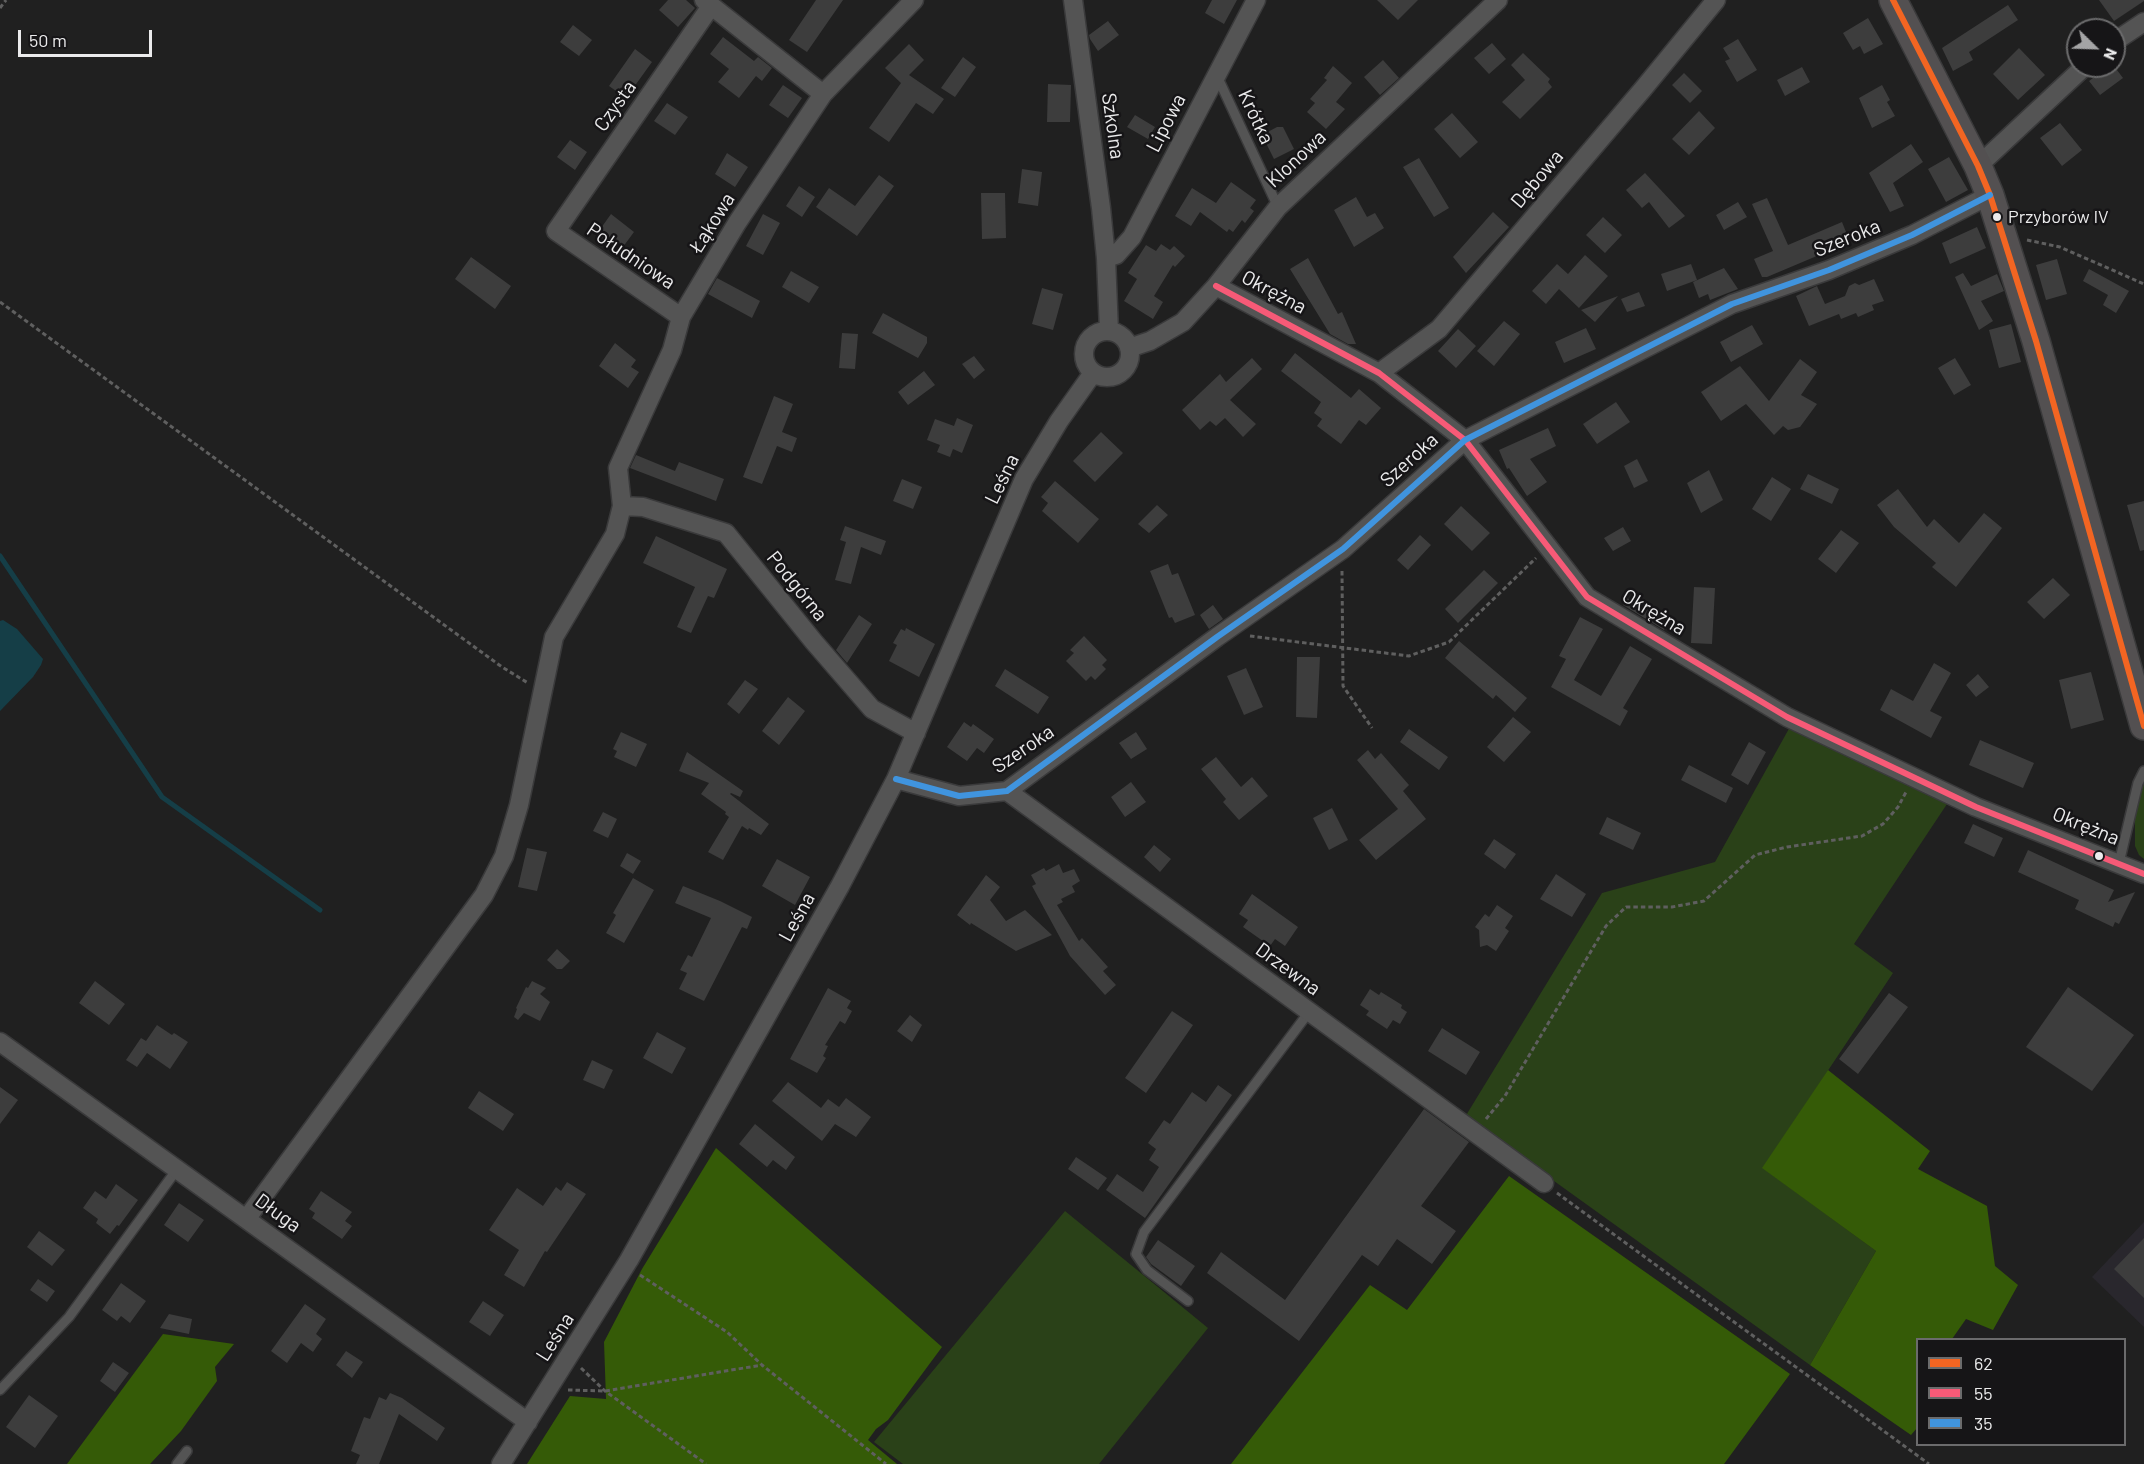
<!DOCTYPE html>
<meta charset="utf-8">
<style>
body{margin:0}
#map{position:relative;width:2144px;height:1464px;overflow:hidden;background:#202020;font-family:Barlow,sans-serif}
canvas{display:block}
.legend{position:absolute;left:1916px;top:1338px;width:210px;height:108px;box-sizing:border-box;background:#161517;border:2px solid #6b6b6c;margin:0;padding:8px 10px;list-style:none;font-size:18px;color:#ebebec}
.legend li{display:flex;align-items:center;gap:12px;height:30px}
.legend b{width:30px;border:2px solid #6b6b6c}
.north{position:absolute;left:2066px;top:18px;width:60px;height:60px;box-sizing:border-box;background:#161517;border:2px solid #6b6b6c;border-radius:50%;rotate:113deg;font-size:16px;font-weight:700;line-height:24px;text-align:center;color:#ebebec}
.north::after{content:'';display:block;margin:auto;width:21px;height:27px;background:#a4a4a5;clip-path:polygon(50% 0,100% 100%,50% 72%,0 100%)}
.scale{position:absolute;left:18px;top:30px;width:134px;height:27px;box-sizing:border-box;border:3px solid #ebebec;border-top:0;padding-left:8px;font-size:18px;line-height:21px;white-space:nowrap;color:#ebebec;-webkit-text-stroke:4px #161517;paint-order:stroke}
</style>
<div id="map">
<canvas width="2144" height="1464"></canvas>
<ul class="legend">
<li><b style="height:8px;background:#f26522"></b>62</li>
<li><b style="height:8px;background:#f75a77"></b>55</li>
<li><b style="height:8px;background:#4094de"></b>35</li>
</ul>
<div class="north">N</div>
<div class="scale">50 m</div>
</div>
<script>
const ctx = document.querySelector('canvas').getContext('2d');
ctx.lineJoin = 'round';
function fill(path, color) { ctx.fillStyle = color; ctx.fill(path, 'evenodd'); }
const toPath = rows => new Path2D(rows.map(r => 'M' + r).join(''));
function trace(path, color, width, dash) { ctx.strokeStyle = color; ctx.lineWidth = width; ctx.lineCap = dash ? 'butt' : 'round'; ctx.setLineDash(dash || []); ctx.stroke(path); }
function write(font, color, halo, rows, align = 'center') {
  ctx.font = font + ' Barlow,sans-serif'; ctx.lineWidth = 5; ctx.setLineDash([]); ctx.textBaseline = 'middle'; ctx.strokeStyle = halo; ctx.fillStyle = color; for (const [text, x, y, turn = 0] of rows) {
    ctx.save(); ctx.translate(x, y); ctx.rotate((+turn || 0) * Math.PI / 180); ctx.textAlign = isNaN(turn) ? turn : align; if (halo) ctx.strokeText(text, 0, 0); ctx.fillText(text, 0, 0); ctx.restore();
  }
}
fill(toPath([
 [2144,1222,2144,1327,2092,1277]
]), '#29272d');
fill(toPath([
 [1791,725,1949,801,1854,944,1893,973,1763,1168,1876,1251,1810,1365,1465,1117,1602,893,1715,862],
 [2144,782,2144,859,2139,855,2135,846,2135,818],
 [1065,1211,1208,1328,1099,1464,903,1464,874,1442]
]), '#2a4118');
fill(toPath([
 [1828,1070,1930,1151,1918,1169,1987,1206,1995,1266,2018,1285,1993,1330,1966,1319,1952,1339,1918,1340,1917,1428,1911,1435,1810,1365,1876,1251,1762,1168],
 [716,1148,942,1347,888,1420,876,1429,868,1440,897,1464,527,1464,570,1396,606,1399,604,1342,642,1269],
 [1509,1176,1790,1374,1724,1464,1231,1464,1370,1285,1407,1310],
 [163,1334,234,1344,215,1367,217,1381,181,1431,150,1464,67,1464]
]), '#355b07');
fill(toPath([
 [3,620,17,629,43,659,41,665,33,677,0,711,0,621]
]), '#153e47');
trace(toPath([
 [0,556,162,797,320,910]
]), '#153e47', 5);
fill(toPath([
 [668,0,686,0,695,8,678,27,659,10],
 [816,0,843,0,807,52,789,40],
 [1212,0,1237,0,1224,24,1205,13],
 [1377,0,1418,0,1398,20],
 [2099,0,2144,0,2144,1,2114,21],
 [2008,5,2018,20,1969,52,1973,60,1953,71,1942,48],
 [1868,18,1883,44,1864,54,1860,46,1853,50,1843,33],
 [1108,21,1119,35,1098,51,1090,39,1089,35],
 [573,25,592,40,579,56,560,42],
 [723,37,754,61,758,57,772,68,762,81,756,76,739,98,718,82,729,69,710,54],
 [1738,39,1757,70,1737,82,1725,61,1730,59,1723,48],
 [1492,43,1506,59,1489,74,1474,58],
 [909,44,924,60,909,75,944,99,933,114,916,103,889,142,869,128,901,83,885,68],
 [2019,48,2045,75,2018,100,1993,74],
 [635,49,652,62,626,98,609,86],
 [1523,53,1550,79,1548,82,1552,87,1520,119,1502,102,1525,80,1511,65],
 [963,57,976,67,955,97,941,88],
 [1383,60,1399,78,1380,95,1364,77],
 [1333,66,1352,83,1336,102,1345,109,1326,129,1307,112,1315,103,1310,99,1327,80,1324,78],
 [2109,66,2114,66,2123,78,2100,95,2089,81],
 [1802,67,1810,82,1785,96,1777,80],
 [1684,73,1702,91,1690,103,1672,85],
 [1048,84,1071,85,1070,122,1047,122],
 [783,85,802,98,788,118,769,105],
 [1882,85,1890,100,1887,102,1895,116,1872,128,1859,98],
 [667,103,688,117,675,135,654,121],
 [1699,111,1715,128,1689,155,1672,139],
 [1452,113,1478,142,1460,158,1434,129],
 [1135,115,1155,127,1148,139,1127,127],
 [2060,123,2082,150,2062,166,2040,138],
 [1277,127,1283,127,1294,149,1274,159,1262,135],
 [570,140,587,152,575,170,557,157],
 [1911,144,1923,162,1893,183,1904,206,1890,212,1869,173],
 [727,153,748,167,735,187,715,174],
 [1949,157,1968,190,1946,202,1928,169],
 [1419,158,1449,208,1434,217,1403,167],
 [1022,169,1042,172,1038,206,1018,203],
 [1645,173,1685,216,1669,228,1649,202,1642,208,1626,190],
 [879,175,894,186,857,236,816,207,829,188,855,206],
 [1231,182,1256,200,1250,208,1254,211,1245,223,1242,220,1233,232,1229,229,1227,232,1200,212,1191,226,1175,216,1192,188,1216,203],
 [799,186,815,197,802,217,786,206],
 [981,193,1005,193,1006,238,982,239],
 [1356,197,1367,217,1375,213,1384,228,1354,247,1334,210],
 [1767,198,1788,245,1842,222,1850,242,1767,277,1762,277,1754,259,1773,251,1752,204],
 [1738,202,1747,217,1724,230,1716,215],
 [1493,212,1509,227,1466,273,1453,257],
 [611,214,634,232,620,251,596,235],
 [763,214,780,223,763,255,746,246],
 [1603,217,1622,235,1605,253,1586,235],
 [1977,227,1986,248,1950,264,1942,243],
 [1161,244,1170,250,1174,246,1185,256,1175,267,1173,265,1154,296,1163,302,1153,319,1124,301,1137,279,1128,273,1146,245,1156,251],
 [1585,255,1608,276,1579,308,1559,289,1546,304,1532,291,1557,264,1568,274],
 [471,257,511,286,495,309,455,279],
 [1308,258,1338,314,1342,312,1356,344,1348,344,1330,334,1290,269],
 [2057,259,2067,294,2046,300,2036,265],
 [1691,264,1697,280,1667,291,1661,274],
 [1724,268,1738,289,1710,300,1708,294,1699,298,1693,282],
 [2089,269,2129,291,2116,313,2103,305,2108,295,2083,281],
 [791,271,819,287,809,303,782,287],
 [1963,273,1971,286,1997,274,2004,291,1981,301,1993,321,1979,330,1955,277],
 [717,278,760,301,752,318,708,294],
 [1874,279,1884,301,1872,305,1874,310,1858,317,1856,313,1841,319,1839,314,1809,326,1796,296,1817,286,1825,304,1845,296,1849,286,1855,283,1859,285],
 [1042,288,1063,294,1053,330,1032,324],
 [1639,292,1645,306,1627,312,1621,299],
 [1618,296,1595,322,1581,310],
 [883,313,927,337,927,343,918,358,872,333],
 [1504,321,1520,334,1494,366,1477,351],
 [2011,324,2021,362,1999,368,1989,330],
 [1752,325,1763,344,1731,362,1720,342],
 [1586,328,1596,349,1564,363,1555,342],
 [1458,329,1476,346,1456,368,1438,351],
 [842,333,858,334,855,369,839,368],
 [615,343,636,360,631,367,639,372,628,388,599,366],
 [1295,353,1351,398,1359,389,1381,408,1366,425,1359,420,1341,444,1317,426,1322,419,1314,413,1321,402,1281,371],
 [974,356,985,370,974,379,962,364],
 [1252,358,1262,369,1230,400,1256,424,1243,437,1225,418,1216,426,1210,421,1200,430,1182,410,1220,374,1226,382],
 [1955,358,1971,385,1954,395,1938,368],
 [1800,359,1817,372,1801,395,1817,404,1800,427,1788,430,1783,426,1774,435,1746,404,1721,421,1701,392,1740,366,1769,401],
 [924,371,935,385,908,405,898,392],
 [774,396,793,404,782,432,797,438,792,452,777,446,762,484,743,477],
 [1616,402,1630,422,1597,444,1583,424],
 [957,418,973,425,962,453,953,449,950,457,937,452,940,445,927,440,935,419,954,426],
 [1548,428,1556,446,1530,459,1547,482,1527,496,1509,468,1507,469,1499,450],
 [1101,432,1123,453,1095,482,1073,461],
 [636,455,675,471,679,462,724,479,716,501,630,468],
 [1637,459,1648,481,1634,488,1624,466],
 [1709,470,1723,500,1701,513,1687,483],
 [1808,474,1839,489,1832,504,1800,489],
 [1772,477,1791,489,1771,521,1752,509],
 [902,479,922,487,913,509,893,501],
 [1055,481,1099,519,1078,543,1042,511,1048,503,1041,497],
 [1898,489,1927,527,1934,519,1959,543,1984,513,2002,528,1956,587,1932,567,1936,563,1894,527,1877,505],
 [2144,501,2144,550,2140,551,2127,505],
 [1157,505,1168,515,1149,533,1138,524],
 [1461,506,1490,533,1472,551,1444,524],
 [845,526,886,541,881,555,861,547,851,584,835,580,846,542,840,540],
 [1623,527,1631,541,1613,551,1604,538],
 [1841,530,1859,543,1836,573,1818,559],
 [1420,535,1431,545,1408,570,1397,560],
 [656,536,727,569,714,598,708,596,691,633,677,627,695,587,643,563],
 [1168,564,1172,575,1178,573,1195,615,1175,623,1172,617,1169,618,1150,571],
 [1484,570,1498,583,1458,623,1445,609],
 [2053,578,2070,595,2044,619,2027,602],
 [1694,587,1715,588,1712,644,1691,643],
 [1627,598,1669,622,1664,630,1623,605],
 [1213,605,1223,619,1209,629,1200,615],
 [859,615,872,624,847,663,836,650],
 [1580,617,1603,629,1574,680,1601,696,1630,646,1652,659,1623,708,1628,711,1620,726,1551,687,1566,659,1559,656],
 [906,628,935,644,919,677,889,661,897,645,893,643,901,629,905,631],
 [1084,636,1107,660,1102,665,1106,669,1095,680,1091,676,1086,681,1066,661,1074,653,1070,650],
 [1459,641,1527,698,1515,712,1496,695,1493,699,1445,658],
 [1297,657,1320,657,1317,718,1296,717],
 [1934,663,1951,673,1930,711,1942,717,1931,738,1880,710,1891,689,1913,701],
 [1246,668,1263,707,1244,715,1227,676],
 [1005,669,1049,697,1038,714,995,686],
 [2091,672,2104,720,2071,729,2059,680],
 [1978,674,1989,687,1976,697,1966,685],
 [745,680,758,689,739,714,727,704],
 [788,697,805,711,779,745,762,731],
 [1513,717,1531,732,1504,762,1487,747],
 [964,722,971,727,973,724,994,739,984,753,977,748,967,761,947,747],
 [1409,729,1448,757,1439,770,1400,742],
 [621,732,647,744,636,767,614,757,617,751,613,749],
 [1136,732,1147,749,1131,759,1119,743],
 [1980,740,2034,763,2023,788,1969,765],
 [1749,742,1766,752,1748,785,1731,775],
 [1368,750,1375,759,1381,753,1409,785,1403,791,1426,819,1376,860,1359,840,1398,809,1357,760],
 [687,752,743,791,740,797,731,793,730,794,769,824,761,835,749,828,748,830,742,826,723,860,708,852,729,817,725,814,726,812,701,794,709,783,679,771],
 [1216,757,1241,787,1252,777,1268,796,1239,820,1223,802,1226,799,1201,769],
 [1689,765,1733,788,1726,803,1681,780],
 [1131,782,1146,802,1125,817,1111,797],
 [1332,808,1348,840,1329,850,1313,818],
 [603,812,617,819,608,838,593,831],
 [1607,817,1641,833,1633,850,1599,834],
 [1973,824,2003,838,1994,857,1964,843],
 [1494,839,1516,854,1505,869,1484,854],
 [1154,845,1171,859,1160,872,1144,857],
 [527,848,547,852,537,891,518,887],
 [2028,850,2114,890,2108,902,2135,892,2119,924,2115,922,2113,927,2075,909,2079,900,2018,872],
 [627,853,641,861,633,874,620,866],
 [777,859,810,877,795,905,762,886],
 [1059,864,1063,873,1074,869,1080,881,1072,886,1075,892,1061,899,1063,902,1057,905,1079,941,1082,938,1108,967,1103,971,1116,985,1105,995,1070,956,1032,886,1036,884,1031,875,1044,868,1046,871],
 [1556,874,1586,894,1572,917,1540,899],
 [986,875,1000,887,990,900,1006,921,1025,910,1052,935,1016,951,971,923,970,925,957,915],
 [633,878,654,890,624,943,606,933,616,915,613,913],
 [683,886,720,901,752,917,747,929,742,927,704,1001,679,989,687,973,680,970,688,955,692,957,711,918,675,903],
 [1252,894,1298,927,1285,946,1275,939,1270,946,1243,927,1248,920,1239,914],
 [1497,905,1513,916,1505,928,1509,931,1496,951,1487,945,1480,947,1479,930,1475,927,1485,914,1489,917],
 [557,949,570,961,562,969,557,969,547,960],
 [95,981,125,1004,109,1025,79,1003],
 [532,981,546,988,540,994,550,1002,540,1021,524,1013,518,1020,514,1017,517,1009,516,1008,526,987,528,988],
 [2068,987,2134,1035,2092,1091,2026,1047],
 [828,988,851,1001,847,1008,852,1011,845,1024,840,1021,825,1045,828,1046,823,1056,826,1058,817,1073,790,1059],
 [1370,989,1379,995,1381,992,1402,1005,1401,1008,1407,1012,1400,1024,1393,1020,1387,1029,1366,1015,1369,1011,1360,1005],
 [1889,993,1908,1007,1858,1074,1839,1059],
 [1172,1011,1193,1025,1146,1093,1125,1078],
 [910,1015,922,1025,912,1042,897,1031],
 [157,1025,172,1035,174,1033,188,1042,170,1069,147,1053,137,1067,126,1060,141,1038,146,1041],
 [1442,1028,1480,1052,1466,1075,1428,1051],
 [657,1032,686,1048,672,1074,643,1058],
 [592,1060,613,1070,604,1089,583,1080],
 [788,1082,821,1108,828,1099,839,1107,846,1098,871,1117,856,1137,835,1124,822,1141,772,1101],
 [1218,1085,1232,1095,1145,1218,1106,1190,1117,1174,1143,1192,1159,1167,1149,1160,1156,1149,1148,1143,1164,1120,1170,1124,1192,1092,1206,1102],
 [0,1087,18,1100,0,1124],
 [479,1091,514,1114,503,1131,468,1108],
 [1424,1109,1469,1142,1421,1206,1456,1231,1432,1264,1397,1239,1378,1266,1362,1255,1299,1341,1207,1273,1221,1252,1285,1300],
 [755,1124,795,1157,786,1170,773,1160,767,1167,739,1144],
 [1076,1157,1107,1178,1098,1190,1068,1169],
 [567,1182,586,1194,547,1252,545,1251,524,1287,504,1275,519,1250,489,1230,517,1188,543,1206,556,1187,561,1191],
 [116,1184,138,1200,119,1226,117,1225,110,1234,96,1223,98,1219,83,1208,95,1191,106,1199],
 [321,1191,352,1212,345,1221,352,1226,342,1239,312,1218,315,1213,309,1209],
 [179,1203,204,1220,188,1242,164,1225],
 [39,1231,65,1250,52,1266,27,1247],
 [2144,1238,2144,1298,2114,1269],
 [1158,1240,1195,1266,1181,1286,1151,1264,1146,1257],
 [38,1279,55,1291,47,1302,30,1290],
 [121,1283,146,1301,130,1323,121,1316,117,1321,102,1310],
 [483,1301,504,1315,490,1336,469,1322],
 [305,1304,326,1319,316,1334,322,1339,313,1352,301,1343,287,1363,271,1351],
 [169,1314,192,1319,189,1334,160,1328],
 [346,1351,363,1362,352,1378,336,1365],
 [113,1362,129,1373,115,1392,100,1381],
 [390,1393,402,1398,445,1428,437,1441,399,1414,379,1464,356,1464,360,1455,351,1451,364,1417,370,1419,379,1397,386,1400],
 [29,1395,58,1416,35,1448,6,1427]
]), '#3d3d3d');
const lane = toPath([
 [1217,76,1278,207],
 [2119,863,2138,783,2144,771],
 [1188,1301,1147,1270,1136,1254,1144,1232,1309,1012],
 [0,1390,69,1317,178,1168],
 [177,1464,187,1451]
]);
const street = toPath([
 [704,0,823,94],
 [1073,0,1101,208,1106,258,1109,331],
 [2114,42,2144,22],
 [1978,166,2085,66],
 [1106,258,1116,255,1132,237,1256,0],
 [1216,286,1379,373,1465,440,1587,597,1787,717,1976,807,2144,874],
 [681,317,556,231,711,6],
 '1084 354a23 23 0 1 1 46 0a23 23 0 1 1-46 0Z',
 [1129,348,1150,341,1183,322,1216,286,1278,207,1498,0],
 [1379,373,1439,329,1643,89,1716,0],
 [622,506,643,507,726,533,814,642,872,709,916,733],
 [896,779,959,796,1007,791,1217,637,1343,549,1465,440,1732,304,1829,270,1912,235,1990,195],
 [1007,791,1544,1183],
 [0,1042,528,1422],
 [247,1218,484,895,504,856,519,805,554,637,615,534,622,506,618,468,672,350,681,317,737,223,823,94,914,0],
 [501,1464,629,1260,840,886,896,779,1024,479,1059,421,1093,373]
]);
const secondary = toPath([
 [1893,0,1978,166,1990,195,2036,341,2144,726]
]);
trace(lane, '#3a3a3b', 12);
trace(street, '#3a3a3b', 21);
trace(secondary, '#3a3a3b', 30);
trace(toPath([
 [0,8,6,0],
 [2027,240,2060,247,2144,284],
 [0,302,502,667,528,683],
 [1342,571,1343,686,1372,728],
 [1250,636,1409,656,1449,642,1536,558],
 [1486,1119,1505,1096,1606,926,1626,907,1672,907,1704,901,1755,855,1787,847,1862,836,1883,824,1898,807,1906,792],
 [1557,1193,1929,1464],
 [640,1275,727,1332,762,1365,886,1464],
 [581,1368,605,1391,706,1464],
 [568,1390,605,1391,762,1365]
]), '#5f5f5f', 3, [4.5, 3]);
trace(lane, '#545454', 9);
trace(street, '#545454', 18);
trace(secondary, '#535051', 27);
trace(toPath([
 [1893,0,1978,166,1990,195,2036,341,2144,726]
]), '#f26522', 6);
trace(toPath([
 [1216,286,1379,373,1465,440,1587,597,1787,717,1976,807,2144,874]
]), '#f75a77', 6);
trace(toPath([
 [896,779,959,796,1007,791,1217,637,1343,549,1465,440,1732,304,1829,270,1912,235,1990,195]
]), '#4094de', 6);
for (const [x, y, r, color] of [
 [1997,217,5,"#ebebec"],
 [2099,856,5,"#ebebec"]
]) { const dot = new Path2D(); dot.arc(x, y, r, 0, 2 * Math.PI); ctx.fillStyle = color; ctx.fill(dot); trace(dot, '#161517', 2); }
write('18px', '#ebebec', '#161517', [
 ["Przyborów IV",2008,217]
], 'left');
write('20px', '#ebebec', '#161517', [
 ["Czysta",615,106,-55],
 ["Krótka",1256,117,65],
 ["Lipowa",1166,123,-63],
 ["Szkolna",1113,126,82],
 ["Klonowa",1296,159,-43],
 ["Dębowa",1537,179,-50],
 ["Łąkowa",712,223,-58],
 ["Szeroka",1847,238,-22],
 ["Południowa",631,256,34],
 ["Okrężna",1274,292,28],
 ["Szeroka",1409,460,-42],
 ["Leśna",1002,479,-64],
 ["Podgórna",797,586,51],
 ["Okrężna",1654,612,31],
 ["Szeroka",1023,749,-34],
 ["Okrężna",2086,826,22],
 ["Leśna",797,917,-61],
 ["Drzewna",1288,969,36],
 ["Długa",278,1213,36],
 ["Leśna",555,1337,-58]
]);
</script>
